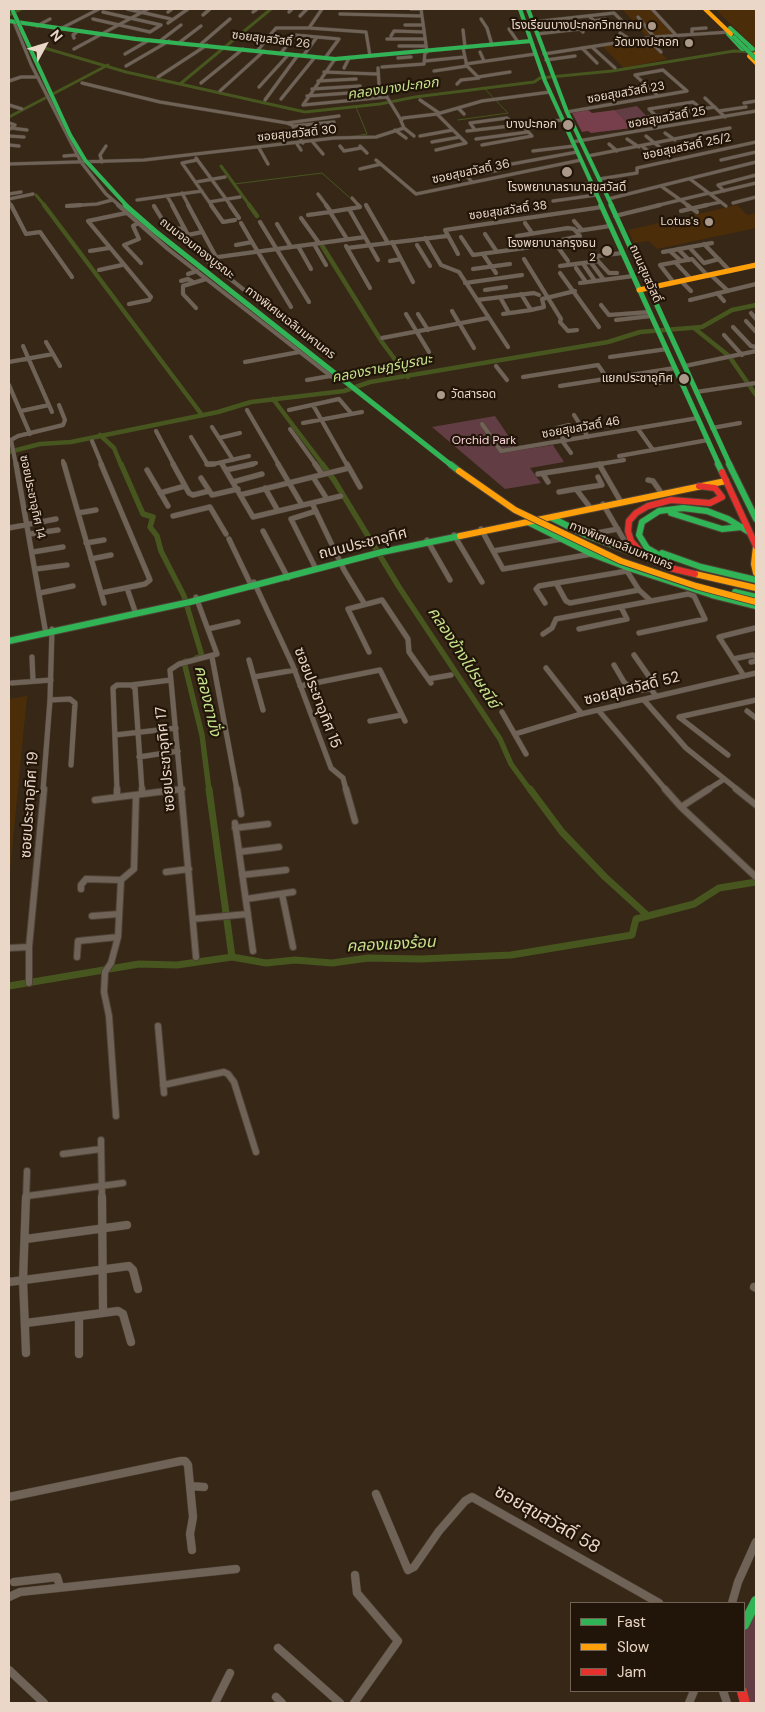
<!DOCTYPE html>
<meta charset="utf-8">
<style>
body{margin:0}
#map{position:relative;width:765px;height:1712px;overflow:hidden;background:#362716;font-family:"DM Sans",sans-serif}
canvas{display:block}
.frame{position:absolute;inset:0;border:10px solid #ead7c7;pointer-events:none}
.legend{position:absolute;left:570px;top:1602px;width:175px;height:90px;box-sizing:border-box;background:#211408;border:1px solid #716254;margin:0;padding:6px 9px;list-style:none;font-size:15px;color:#ead7c7}
.legend li{display:flex;align-items:center;gap:10px;height:25px}
.legend b{width:25px;border:1px solid #716254}
.north{position:absolute;left:20px;top:20px;width:50px;height:50px;-webkit-text-stroke:4px #211408;paint-order:stroke;rotate:51deg;font-size:14px;font-weight:700;line-height:20px;text-align:center;color:#ead7c7}
.north::after{content:'';display:block;margin:auto;width:18px;height:22px;background:#ead7c7;clip-path:polygon(50% 0,100% 100%,50% 72%,0 100%)}
</style>
<div id="map">
<canvas width="765" height="1712"></canvas>
<div class="frame"></div>
<ul class="legend">
<li><b style="height:6px;background:#30b455"></b>Fast</li>
<li><b style="height:6px;background:#ff9f0a"></b>Slow</li>
<li><b style="height:6px;background:#e5322d"></b>Jam</li>
</ul>
<div class="north">N</div>
</div>
<script>
const ctx = document.querySelector('canvas').getContext('2d');
ctx.lineJoin = 'round';
function fill(path, color) { ctx.fillStyle = color; ctx.fill(path, 'evenodd'); }
const toPath = rows => new Path2D(rows.map(r => 'M' + r).join(''));
function trace(path, color, width, dash) { ctx.strokeStyle = color; ctx.lineWidth = width; ctx.lineCap = dash ? 'butt' : 'round'; ctx.setLineDash(dash || []); ctx.stroke(path); }
function write(font, color, halo, rows, align = 'center') {
  ctx.font = font + ' "DM Sans","Noto Sans Thai",sans-serif'; ctx.lineWidth = 4.5; ctx.setLineDash([]); ctx.textBaseline = 'middle'; ctx.strokeStyle = halo; ctx.fillStyle = color; for (const [text, x, y, turn = 0] of rows) {
    ctx.save(); ctx.translate(x, y); ctx.rotate((+turn || 0) * Math.PI / 180); ctx.textAlign = isNaN(turn) ? turn : align; if (halo) ctx.strokeText(text, 0, 0); ctx.fillText(text, 0, 0); ctx.restore();
  }
}
fill(toPath([
 [622,9,651,9,675,34,647,37],
 [715,9,756,9,756,49,750,43],
 [634,41,639,46,652,44,667,59,624,68,602,46],
 [737,205,747,215,756,213,756,228,657,249,649,241,634,243,628,230],
 [27,696,9,882,9,699]
]), '#4c2d09');
fill(toPath([
 [637,106,652,122,630,126,615,110],
 [495,416,518,450,553,445,564,462,530,468,541,483,505,489,432,427],
 [756,1600,756,1703,743,1703,741,1691,744,1691,744,1618,749,1604]
]), '#623d43');
fill(toPath([
 [587,109,592,113,615,110,632,128,591,133,588,131,582,132,572,113]
]), '#763f4b');
trace(toPath([
 [458,120,508,113,483,87],
 [348,137,367,134,356,107],
 [234,184,322,173,349,197]
]), '#47551f', 1);
trace(toPath([
 [9,15,21,9],
 [38,46,126,72,305,112,380,104,415,97,534,82,540,78,612,71,734,51,756,52],
 [180,84,271,9],
 [9,117,108,65],
 [221,166,250,206],
 [36,195,45,206]
]), '#47551f', 3);
trace(toPath([
 [44,205,202,415],
 [249,205,257,216],
 [321,244,382,342,408,377],
 [694,328,729,356,756,395],
 [273,399,323,465],
 [100,435,114,448,121,465],
 [9,452,40,444,71,442,218,412,251,402,344,391,370,382,608,342,640,332,702,327,732,310,756,305]
]), '#47551f', 4.5);
trace(toPath([
 [121,464,143,514,153,517,150,527,157,536,161,551,184,596,202,656,196,658],
 [322,464,334,480,399,587,500,739,511,764,530,790],
 [186,661,184,662,202,735,209,790]
]), '#47551f', 5.5);
trace(toPath([
 [209,789,232,957],
 [530,789,562,832,605,877,648,916],
 [9,986,139,964,177,965,232,957,266,963,295,960,332,963,368,958,421,959,511,955,632,935,636,919,694,904,719,888,756,882]
]), '#47551f', 7);
const streetFar4 = toPath([
 [127,9,171,19],
 [411,9,421,9,427,52],
 [528,9,530,9],
 [652,9,676,35],
 [103,12,161,25],
 [168,12,172,9],
 [253,12,257,9],
 [289,12,292,9],
 [340,14,422,16],
 [203,15,210,9],
 [300,16,307,9],
 [589,16,602,28],
 [638,17,654,37],
 [93,19,150,32,161,25],
 [481,19,487,28,492,45],
 [594,21,605,19],
 [14,22,31,64,81,162,106,194,120,206],
 [533,22,614,13,627,26],
 [168,23,188,9],
 [405,25,423,25],
 [37,26,50,19],
 [309,28,322,9],
 [60,29,99,9],
 [509,29,518,42],
 [463,30,465,47],
 [620,33,631,40],
 [537,34,580,29,583,32],
 [692,34,692,29,706,28],
 [391,36,394,31,424,32],
 [74,38,73,35,78,31],
 [647,38,661,52],
 [387,39,425,39],
 [160,41,181,25],
 [180,42,201,26],
 [651,42,666,41],
 [201,44,230,19],
 [399,46,426,46],
 [592,47,615,68],
 [582,48,597,63],
 [74,49,148,9],
 [258,50,276,28,309,28,366,32,370,56],
 [480,52,484,61],
 [281,53,295,35,339,39,325,58],
 [125,54,149,40],
 [544,54,654,37,729,32],
 [303,56,317,37],
 [398,58,411,57],
 [335,59,303,105,386,97],
 [546,60,575,56],
 [425,61,464,57],
 [466,64,535,54],
 [126,66,169,41],
 [382,67,424,64,425,52],
 [344,68,349,58],
 [378,68,379,84,401,120],
 [434,71,467,66],
 [324,72,377,74],
 [635,75,663,70,687,91],
 [635,75,658,96],
 [158,77,207,45],
 [478,77,510,72],
 [9,81,21,77,38,77],
 [318,81,356,79],
 [82,83,160,102,287,123,292,125,303,143],
 [201,83,243,49],
 [457,84,461,80,479,78,467,66,463,48],
 [259,87,289,54],
 [312,89,360,86],
 [220,91,264,51],
 [307,96,363,92],
 [705,98,725,117],
 [281,99,315,57],
 [265,100,298,55],
 [420,100,439,113],
 [744,103,756,101],
 [9,105,22,109],
 [458,108,464,114],
 [719,111,746,107],
 [567,112,687,91],
 [656,116,649,109,693,102,702,109],
 [648,117,715,107],
 [9,123,15,125,10,129],
 [287,123,339,116],
 [293,126,334,122],
 [11,128,27,130],
 [404,128,414,136],
 [395,130,406,138],
 [475,130,470,123,507,118,513,124],
 [467,131,562,120],
 [665,133,675,140],
 [9,136,24,137],
 [420,136,453,130],
 [646,136,668,154],
 [299,137,314,135],
 [476,139,528,132],
 [627,139,639,147],
 [312,141,323,154],
 [432,142,460,137],
 [572,142,756,111],
 [297,144,301,150],
 [609,144,617,151],
 [9,145,19,146],
 [482,145,532,136,523,126],
 [340,146,344,151,361,148],
 [360,146,367,153],
 [643,147,655,156,668,154],
 [259,148,268,164],
 [436,150,466,143,437,114],
 [533,151,574,146],
 [64,156,77,155],
 [588,156,730,128],
 [196,158,231,206],
 [197,160,182,163,212,206],
 [376,160,416,194,581,160],
 [721,160,756,152],
 [102,162,100,155,106,146],
 [9,164,144,160,334,138,376,137,404,128,401,121,403,118,437,114,482,101,550,92],
 [501,166,577,152],
 [360,169,381,164],
 [464,173,472,182],
 [482,173,500,170],
 [599,179,637,173,637,168,756,142],
 [690,179,726,206],
 [196,182,225,177],
 [661,186,689,206],
 [563,188,591,183],
 [724,191,718,185,756,175],
 [182,193,189,206],
 [9,194,21,192],
 [318,194,327,206],
 [710,194,756,183],
 [167,196,173,206],
 [352,198,359,206],
 [9,199,33,194],
 [608,199,756,162],
 [137,200,202,191],
 [553,201,596,195],
 [9,202,11,206],
 [209,202,240,197],
 [733,203,756,197],
 [67,206,97,204,112,200],
 [655,206,709,193],
 [702,206,721,202]
]);
const streetFar3 = toPath([
 [11,205,26,234,40,232,72,277],
 [118,205,168,249,332,377],
 [172,205,188,235,202,232],
 [188,205,222,268],
 [211,205,223,222,235,220],
 [230,205,239,218],
 [326,205,331,212],
 [366,205,388,243],
 [687,205,697,212],
 [67,206,81,205],
 [154,206,165,224,171,228,185,229],
 [349,209,378,260],
 [681,211,707,205],
 [330,212,360,207,358,205],
 [126,213,88,221,151,297,149,300,129,304],
 [308,215,330,212,347,239],
 [615,216,660,205],
 [301,218,319,243],
 [574,221,582,230],
 [260,222,309,302],
 [138,223,133,226,139,239,124,245,141,263],
 [241,223,252,242],
 [525,223,532,233],
 [277,224,291,247],
 [568,228,574,229,580,236,525,248,517,236,568,228],
 [577,231,610,226],
 [485,234,497,252],
 [188,235,186,236,190,244,207,254,204,258,278,317],
 [461,237,473,255,525,248],
 [425,238,441,265,459,272,508,347],
 [392,242,413,282],
 [555,243,568,261],
 [314,244,326,265],
 [704,244,730,271],
 [236,245,252,242,291,307],
 [417,245,430,266],
 [298,246,311,269],
 [346,246,370,288],
 [689,247,704,263,719,259],
 [347,248,447,236],
 [678,249,689,260],
 [90,251,109,248],
 [670,251,681,261],
 [663,252,712,243],
 [458,254,445,230,602,207],
 [483,254,496,273],
 [218,257,365,237],
 [524,259,561,319,560,322,568,331,577,330],
 [390,261,401,259],
 [598,261,609,273,617,273],
 [675,262,691,279],
 [592,264,604,280],
 [584,265,595,281],
 [560,266,598,261,596,257,598,256,622,253],
 [576,268,586,282],
 [473,269,510,264],
 [99,270,122,265],
 [560,273,599,327],
 [188,274,197,271],
 [711,275,728,291],
 [181,281,188,279,193,282],
 [681,281,691,291],
 [465,283,522,275],
 [580,283,633,276],
 [674,283,660,265,692,259,708,276],
 [485,290,506,287],
 [717,293,724,301],
 [500,297,509,313],
 [477,300,534,293,539,295],
 [690,300,756,284],
 [601,305,609,315,649,312],
 [196,308,183,294,183,286,206,279],
 [531,310,544,307,542,299,575,291],
 [452,311,474,348],
 [751,313,756,319],
 [406,314,429,352],
 [418,314,428,330],
 [503,314,531,310,521,294],
 [616,320,651,316],
 [746,321,756,332],
 [733,327,751,346,756,347],
 [724,335,742,355],
 [382,338,488,318],
 [46,342,60,366],
 [23,346,52,412],
 [610,357,667,349],
 [9,362,53,354],
 [245,362,299,352],
 [496,366,507,380],
 [685,366,756,351],
 [655,372,660,383],
 [523,377,598,365,607,378],
 [307,380,330,376],
 [9,385,30,434],
 [560,386,675,368],
 [696,392,756,383],
 [313,405,347,465],
 [247,410,279,465],
 [289,410,339,399,351,413],
 [21,411,49,405],
 [574,415,588,437],
 [303,423,362,412],
 [482,424,501,451,698,418],
 [212,427,219,438],
 [712,428,740,423],
 [290,429,316,465],
 [638,429,653,450],
 [156,431,174,465],
 [191,437,208,465],
 [92,441,102,465],
 [563,442,571,453],
 [565,442,557,428,569,425],
 [619,456,708,440],
 [233,460,219,438,240,433],
 [63,461,64,465],
 [222,463,223,465],
 [16,465,11,440,18,436,63,425,65,420,59,405],
 [209,465,249,456],
 [248,465,256,463],
 [594,465,624,460]
]);
const streetFar2 = toPath([
 [16,464,46,634],
 [64,464,104,603],
 [173,464,189,493,193,495,209,491],
 [207,464,214,464],
 [222,464,253,517,341,496],
 [278,464,302,505],
 [315,464,322,474],
 [347,464,360,487],
 [599,464,621,502],
 [147,470,168,506],
 [226,470,253,464],
 [538,474,602,464],
 [543,474,548,482],
 [313,477,327,499],
 [201,478,212,495,238,489],
 [648,480,653,481,660,491],
 [233,482,262,474],
 [265,488,278,511],
 [576,489,602,485,598,477],
 [559,492,576,489,589,506],
 [160,493,185,486],
 [240,495,349,468],
 [312,503,344,570,364,603],
 [603,504,631,552],
 [78,513,96,510],
 [173,516,210,507,226,534],
 [9,528,56,519],
 [481,529,503,569,592,554],
 [263,531,288,578],
 [30,534,58,530],
 [454,535,482,582],
 [586,535,618,529],
 [229,539,252,587],
 [427,540,450,580],
 [86,543,104,540],
 [493,551,562,539],
 [33,552,63,547],
 [91,559,111,555],
 [315,567,291,519,316,511],
 [36,569,67,565],
 [627,571,639,590,651,601],
 [254,582,293,666,331,768,343,778,346,790],
 [556,583,566,601,570,603,639,590],
 [127,588,136,614],
 [40,593,73,586],
 [101,593,145,584,150,580,101,464],
 [545,603,536,589,539,586,627,571,629,568],
 [208,629,238,622],
 [579,629,627,619,621,607],
 [543,634,552,628,556,619,688,594,694,596,705,619,639,633],
 [369,652,348,609,382,600,408,639,409,652,431,683],
 [634,655,655,685,651,689],
 [32,657,33,681],
 [212,657,237,790],
 [733,659,753,655,756,657],
 [249,660,263,710],
 [751,662,756,661],
 [614,665,624,682,634,691,651,689,656,696],
 [546,668,582,714],
 [744,676,719,637,755,628],
 [254,677,295,670],
 [428,679,451,675],
 [12,683,51,680],
 [131,685,171,680],
 [300,686,380,670,405,721],
 [50,700,70,699,75,703,71,765],
 [644,700,686,748,738,790],
 [599,711,666,790],
 [747,711,756,718],
 [502,712,526,754],
 [370,721,402,715],
 [515,734,581,714,756,673],
 [115,735,176,728],
 [728,755,679,717,756,700],
 [139,757,178,751],
 [43,790,50,700,52,629],
 [117,790,113,688,117,685,131,685,135,688,142,790],
 [174,790,182,789],
 [181,790,170,670,179,664,217,654,196,597],
 [707,790,723,780]
]);
const streetFar1 = toPath([
 [117,789,117,797],
 [142,789,142,794],
 [181,789,196,957],
 [237,789,241,814],
 [346,789,355,821],
 [665,789,681,807,756,877],
 [736,789,756,805],
 [95,800,182,789],
 [681,807,709,789],
 [235,823,253,951],
 [235,828,268,824],
 [239,852,279,847],
 [166,872,189,869],
 [242,875,286,870],
 [81,889,81,885,86,879,121,880],
 [282,894,293,947],
 [246,899,293,892],
 [92,916,119,914],
 [193,919,248,914],
 [9,948,29,947],
 [77,957,78,941,118,937],
 [29,983,29,947,44,789],
 [158,1026,164,1093],
 [163,1085,224,1072,228,1074,234,1082,256,1152],
 [116,1116,109,1016,104,992,105,972,111,963,118,937,121,880,134,869,136,795],
 [101,1140,102,1199],
 [63,1154,101,1149],
 [27,1196,123,1183],
 [26,1199,27,1171]
]);
const street = toPath([
 [102,1197,103,1312],
 [26,1239,127,1225],
 [9,1282,129,1266,133,1270,138,1289],
 [754,1287,756,1288],
 [79,1316,79,1354],
 [26,1323,118,1311,123,1314,131,1342],
 [26,1353,23,1280,26,1197],
 [190,1486,193,1517,190,1534,192,1550],
 [376,1494,408,1570,414,1567,439,1531,465,1501,472,1497,659,1603],
 [9,1497,181,1461,185,1461,188,1465,190,1486,204,1487],
 [14,1582,57,1577,60,1587],
 [9,1597,20,1592,236,1569],
 [732,1603,738,1582,756,1542],
 [278,1648,340,1703],
 [9,1670,44,1703],
 [723,1691,727,1703],
 [276,1697,282,1703],
 [215,1703,230,1673],
 [354,1703,398,1641,357,1593,355,1575],
 [689,1703,694,1691]
]);
const fastFar3 = toPath([
 [520,9,545,81,602,206],
 [528,9,567,112,612,206],
 [9,21,136,39,335,59,531,41],
 [729,32,728,34,742,49,753,49,730,28]
]);
const fastFar2 = toPath([
 [601,205,719,465],
 [611,205,730,465]
]);
const fastFar1 = toPath([
 [718,464,722,472],
 [729,464,756,519],
 [671,513,722,529,742,527],
 [552,518,586,535,631,552],
 [528,522,592,554,629,568,712,595,756,606],
 [662,553,701,567,756,580],
 [666,559,647,548,639,535,642,522,659,511,683,508,707,511,728,519,749,532],
 [735,592,756,597],
 [9,641,190,602,382,552,460,536]
]);
const fast = toPath([
 [744,1625,756,1601]
]);
const slowFar2 = toPath([
 [705,9,731,34],
 [756,54,749,56,756,63]
]);
const slowFar1 = toPath([
 [639,290,756,265]
]);
const slow = toPath([
 [460,536,726,481],
 [756,546,754,564,756,573],
 [695,574,756,588]
]);
const jamFar1 = toPath([
 [722,472,756,546],
 [695,574,670,568,645,557,631,541,628,531,629,521,636,513,648,506,671,500,710,503,722,497,715,488,699,486]
]);
const jam = toPath([
 [742,1691,745,1703]
]);
trace(streetFar4, '#4e4135', 4);
trace(streetFar3, '#4e4135', 4.5);
trace(streetFar2, '#4e4135', 6);
trace(streetFar1, '#4e4135', 8);
trace(street, '#4e4135', 9);
trace(fastFar3, '#4e4135', 4.5);
trace(fastFar2, '#4e4135', 5.5);
trace(fastFar1, '#4e4135', 8);
trace(fast, '#4e4135', 11);
trace(slowFar2, '#4e4135', 4.5);
trace(slowFar1, '#4e4135', 5.5);
trace(slow, '#4e4135', 8);
trace(jamFar1, '#4e4135', 8);
trace(jam, '#4e4135', 11);
trace(streetFar4, '#6f6357', 3);
trace(streetFar3, '#6f6357', 4);
trace(streetFar2, '#6f6357', 5);
trace(streetFar1, '#6f6357', 6);
trace(street, '#6f6357', 8);
trace(fastFar3, '#30b455', 4);
trace(fastFar2, '#30b455', 5);
trace(fastFar1, '#30b455', 6);
trace(fast, '#30b455', 10);
trace(slowFar2, '#ff9f0a', 4);
trace(slowFar1, '#ff9f0a', 5);
trace(slow, '#ff9f0a', 6);
trace(jamFar1, '#e5322d', 6);
trace(jam, '#e5322d', 10);
const fastBridgeFar2 = toPath([
 [12,9,70,135,85,160,127,206],
 [734,37,756,59]
]);
const fastBridgeFar1 = toPath([
 [125,205,156,232,451,465]
]);
const fastBridge = toPath([
 [450,464,459,471]
]);
const slowBridge = toPath([
 [459,471,515,510,621,561,696,586,756,602]
]);
trace(fastBridgeFar2, '#4e4135', 4.5, []);
trace(fastBridgeFar1, '#4e4135', 5.5, []);
trace(fastBridge, '#4e4135', 8, []);
trace(slowBridge, '#4e4135', 8, []);
trace(fastBridgeFar2, '#30b455', 4);
trace(fastBridgeFar1, '#30b455', 5);
trace(fastBridge, '#30b455', 6);
trace(slowBridge, '#ff9f0a', 6);
for (const [x, y, r, color] of [
 [652,26,5,"#ab9989"],
 [689,43,5,"#ab9989"],
 [568,125,6,"#ab9989"],
 [567,172,6,"#ab9989"],
 [709,222,5,"#ab9989"],
 [607,251,6,"#ab9989"],
 [684,379,6,"#ab9989"],
 [441,395,5,"#ab9989"]
]) { const dot = new Path2D(); dot.arc(x, y, r, 0, 2 * Math.PI); ctx.fillStyle = color; ctx.fill(dot); trace(dot, '#211408', 2); }
write('12px', '#ead7c7', '#211408', [
 ["โรงเรียนบางปะกอกวิทยาคม",642,26],
 ["วัดบางปะกอก",679,43],
 ["บางปะกอก",557,125],
 ["โรงพยาบาลรามาสุขสวัสดิ์",567,188,"center"],
 ["Lotus's",699,222],
 ["โรงพยาบาลกรุงธน",596,244],
 ["2",596,258],
 ["แยกประชาอุทิศ",673,379],
 ["วัดสารอด",451,395,"left"]
], 'right');
write('12px', '#ead7c7', '#211408', [
 ["ซอยสุขสวัสดิ์ 26",271,40,7],
 ["ซอยสุขสวัสดิ์ 23",626,93,-10],
 ["ซอยสุขสวัสดิ์ 25",667,118,-10],
 ["ซอยสุขสวัสดิ์ 30",297,134,-6],
 ["ซอยสุขสวัสดิ์ 25/2",687,147,-12],
 ["ซอยสุขสวัสดิ์ 36",471,172,-12],
 ["ซอยสุขสวัสดิ์ 38",508,211,-8],
 ["ถนนจอมทองบูรณะ",197,249,38],
 ["ถนนสุขสวัสดิ์",645,274,66],
 ["ทางพิเศษเฉลิมมหานคร",290,323,38],
 ["ซอยสุขสวัสดิ์ 46",581,428,-10],
 ["ซอยประชาอุทิศ 14",32,497,78],
 ["ทางพิเศษเฉลิมมหานคร",621,546,22]
]);
write('12px', '#fad2da', '#211408', [
 ["Orchid Park",484,441]
]);
write('italic 14px', '#c5e28c', '#211408', [
 ["คลองบางปะกอก",393,89,-8],
 ["คลองราษฎร์บูรณะ",382,369,-11]
]);
write('15px', '#ead7c7', '#211408', [
 ["ถนนประชาอุทิศ",363,544,-14],
 ["ซอยสุขสวัสดิ์ 52",632,689,-14],
 ["ซอยประชาอุทิศ 15",317,698,69],
 ["ซอยประชาอุทิศ 17",166,759,-95],
 ["ซอยประชาอุทิศ 19",30,805,-86]
]);
write('italic 16px', '#c5e28c', '#211408', [
 ["คลองข้างไปรษณีย์",463,658,57],
 ["คลองตามั่ง",207,701,77],
 ["คลองแจงร้อน",391,945,-3]
]);
write('18px', '#ead7c7', '#211408', [
 ["ซอยสุขสวัสดิ์ 58",547,1520,30]
]);
</script>
